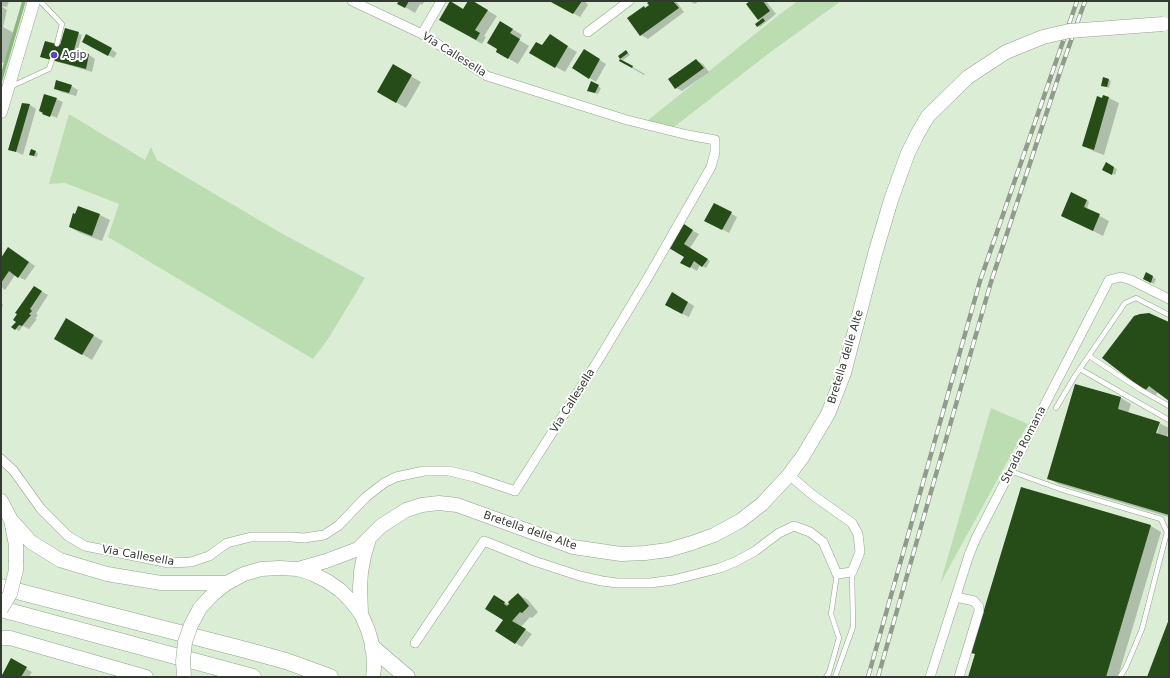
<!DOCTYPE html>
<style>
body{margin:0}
#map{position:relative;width:1170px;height:678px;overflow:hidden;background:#dbeed5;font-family:"DejaVu Sans",sans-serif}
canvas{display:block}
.frame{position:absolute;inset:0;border:2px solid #333a31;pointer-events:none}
</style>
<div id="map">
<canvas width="1170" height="678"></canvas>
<div class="frame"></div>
</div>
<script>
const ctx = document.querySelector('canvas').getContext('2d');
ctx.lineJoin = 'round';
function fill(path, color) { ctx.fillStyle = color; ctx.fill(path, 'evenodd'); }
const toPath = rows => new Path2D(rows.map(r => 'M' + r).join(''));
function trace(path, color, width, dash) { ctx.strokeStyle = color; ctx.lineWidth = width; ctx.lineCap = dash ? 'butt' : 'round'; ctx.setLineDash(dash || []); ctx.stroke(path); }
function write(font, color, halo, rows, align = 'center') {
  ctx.font = font + ' "DejaVu Sans",sans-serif'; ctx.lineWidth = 4; ctx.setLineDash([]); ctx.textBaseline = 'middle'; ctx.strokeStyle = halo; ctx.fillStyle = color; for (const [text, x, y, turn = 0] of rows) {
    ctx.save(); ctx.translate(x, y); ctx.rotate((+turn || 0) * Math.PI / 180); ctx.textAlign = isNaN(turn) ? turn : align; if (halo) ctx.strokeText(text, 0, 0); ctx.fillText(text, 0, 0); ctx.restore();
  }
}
fill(toPath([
 [798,1,841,1,768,54,674,127,647,121,780,14],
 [69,114,145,160,151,147,157,160,281,233,365,278,328,339,313,359,108,237,119,204,65,183,49,184],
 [991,408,1028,424,940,584]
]), '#bcddb2');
fill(toPath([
 [1,1,9,1,7,7,1,6],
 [395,1,425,1,422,5,420,4,415,13],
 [469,1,471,1,497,16,484,36,486,37,482,44,441,19,463,10],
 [551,1,585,1,588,5,580,17],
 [652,1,676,1,684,12,648,39,641,35,629,18,644,7,646,8,650,5],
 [689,1,699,1,695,4],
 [751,1,766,1,776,14,760,27,758,26,761,21,758,19],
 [1,6,7,10,3,27,14,33,4,63,1,62],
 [501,22,522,35,519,40,529,46,518,64,497,52],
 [66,29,82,35,77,52,89,55,95,59,92,72,41,57,61,46],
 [549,36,577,52,565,72,530,52,542,46],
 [89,46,111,49,117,53,114,58],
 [626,51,630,55,623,60,620,58],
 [590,54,606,64,596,82,573,67],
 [620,60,645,74,644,75,620,61],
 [696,60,703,64,709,72,682,91,676,88],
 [393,66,421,82,406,108,378,92],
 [1109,80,1111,81,1109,88,1102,85],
 [592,83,601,88,598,94,591,92],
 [71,86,78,90,76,96,61,92,55,88],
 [1109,98,1119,103,1104,155,1093,151,1083,146,1102,99],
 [56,99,63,102,57,118,47,114],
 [30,105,36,109,23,155,10,149],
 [35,152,38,153,37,157,33,156],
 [1106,164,1117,169,1115,175,1103,169],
 [1087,200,1089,202,1087,209,1109,221,1103,236,1063,216],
 [714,204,737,217,729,233,705,220],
 [79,207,100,215,110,220,102,241,80,233,70,227],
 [684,226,699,234,690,248,710,261,706,268,700,265,697,271,682,262,685,257,671,248],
 [15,252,35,266,25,280,15,275,5,290,1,287,1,259],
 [1146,273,1156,279,1154,284,1144,278],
 [41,291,48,295,36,314,38,315,35,319,37,319,29,329,23,326,19,331,13,327,17,322,18,314],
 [673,293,694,306,689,317,672,309],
 [1,303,3,304,1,312],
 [66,320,103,341,92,360,55,338],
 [1169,324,1169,399,1158,392,1155,396,1145,390],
 [1076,385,1121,398,1131,404,1128,413,1159,423,1169,428,1167,437,1169,438,1169,517,1058,484,1048,478],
 [1158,423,1160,423,1156,438,1154,438],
 [1021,488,1151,526,1161,532,1118,677,969,677],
 [518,594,528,600,538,612,532,618,530,617,521,627,532,634,522,647,496,631,504,620,495,596,509,605],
 [12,660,32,672,29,677,1,677]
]), '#0003');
trace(toPath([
 [1,79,24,1]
]), '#8ab57c', 3.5);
fill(toPath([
 [399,1,409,1,405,8,397,4],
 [450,1,463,9,468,1,473,1,488,10,475,30,480,33,476,40,439,20],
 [549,1,582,1,573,14],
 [650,1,673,1,679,8,640,36,627,18,644,6,645,8,649,5,647,3],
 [750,1,763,1,770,11,758,20,746,4],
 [763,18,765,21,757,27,755,24],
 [500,21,513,29,510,33,520,39,508,59,496,52,497,49,487,43],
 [65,28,79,32,74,50,89,54,86,69,40,57,45,41,60,45],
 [86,34,112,48,108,56,82,42],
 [550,34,568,46,555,68,529,53,536,42,542,45],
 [584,49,600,59,589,79,572,68],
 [626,50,628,53,620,59,618,56],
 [620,59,633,66,632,68,619,61],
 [696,59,704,68,675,89,668,79],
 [393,64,412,75,396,103,377,92],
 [1103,77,1109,79,1107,87,1101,86],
 [56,80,72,85,69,93,54,89],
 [591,81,599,85,595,93,587,91],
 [44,94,57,98,50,117,42,114,43,113,39,111],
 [1103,95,1109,97,1094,150,1082,146,1097,96,1102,98],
 [22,103,30,104,16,152,8,150],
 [31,149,36,151,34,156,29,155],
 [1106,162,1114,167,1112,175,1102,170],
 [1071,192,1087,200,1084,207,1100,214,1093,231,1061,216],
 [714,203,732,212,722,230,704,221],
 [78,206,100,214,92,236,69,227,73,213,75,214],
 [684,224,693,230,684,244,708,259,702,267,694,261,690,268,680,263,684,257,669,248],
 [8,247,29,262,18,278,9,271,1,283,1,258],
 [1146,272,1153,276,1151,283,1143,279],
 [34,286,42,291,30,309,32,311,29,314,31,315,22,326,19,325,15,330,11,327,16,322,13,320,17,314,15,313],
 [672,292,688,302,682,314,665,305],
 [1149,313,1169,322,1169,401,1149,386,1145,391,1102,358,1134,316,1140,314],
 [66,318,94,335,82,355,54,339],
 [1075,384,1121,397,1118,409,1160,422,1156,433,1169,437,1169,515,1047,479],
 [1021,487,1151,525,1106,677,968,677,975,654,971,653],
 [518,593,529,606,522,613,520,612,512,621,526,629,515,644,495,631,503,620,485,609,494,595,505,602,504,604,507,606,509,604,508,602],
 [1169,619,1169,677,1147,677],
 [11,658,27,667,21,677,1,677]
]), '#264d18');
const service = toPath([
 [40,1,62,24,57,44],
 [10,87,49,69,52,60],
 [1089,356,1141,390,1169,406],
 [1080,369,1169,420],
 [1056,408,1075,376,1125,303,1136,298,1169,315],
 [1010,471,1060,489,1161,519,1167,532,1142,629,1126,667,1120,677],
 [826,677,829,673,839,638,831,614,837,574],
 [835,677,853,627,852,572]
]);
const minor = toPath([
 [588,32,629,1],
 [422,34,441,1],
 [1,459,13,470,41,509,68,536,85,546,169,563,191,562,209,556,227,543,251,537,291,537,304,538,324,535,338,526,366,497,384,483,396,477,424,471,449,471,474,477,515,491,599,359,647,279,711,167,715,152,715,140,688,135,627,120,487,76,422,34,352,1],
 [956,597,974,601,979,607,979,611,959,677],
 [415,643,484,541,534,561,580,576,602,581,617,583,650,583,673,580,720,568,737,561,755,551,779,533,794,526,810,532,823,542,837,574,852,572,860,552,858,534,852,523,814,496,789,475],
 [930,677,969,555,976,538,1109,280,1121,277,1131,280,1169,299]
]);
const secondary = toPath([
 [1,112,34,1]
]);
const primary = toPath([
 [1,501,11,520,16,545,16,560],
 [11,520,31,542,60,560,107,574,161,583,227,583],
 [298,569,326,561,358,549,381,526,406,510,422,505,439,503,457,505,573,547,621,554,645,553,668,550,692,543,714,535,740,521,762,504,789,475,803,456,828,414,844,373,875,254,891,200,908,153,918,133,928,116,968,77],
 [200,608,213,594,227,583,244,574,261,569,279,568,298,569,313,574,327,581,340,590,351,601,361,614,368,630,373,648,374,668,373,677],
 [361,614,360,587,361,572,364,556,369,539],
 [1,638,10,638,146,677]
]);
const motorway = toPath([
 [1,587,246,650,286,661,330,677],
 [1,609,253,677],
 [373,648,407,677]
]);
trace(service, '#92a38c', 5.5);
trace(minor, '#92a38c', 10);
trace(secondary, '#92a38c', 13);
trace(primary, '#92a38c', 15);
trace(motorway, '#92a38c', 17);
trace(service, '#fff', 4.5);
trace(minor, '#fff', 9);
trace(secondary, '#fff', 12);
trace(primary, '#fff', 14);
trace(motorway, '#fff', 16);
const rail = toPath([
 [868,677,980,281,1077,1],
 [878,677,991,282,1061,69,1085,1]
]);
trace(rail, '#8f9c8b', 4.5);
trace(rail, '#fff', 3, [9]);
const primaryBridge = toPath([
 [968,77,1006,52,1043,37,1069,31,1163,24],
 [1,609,10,594,16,570,16,560],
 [184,677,183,661,185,642,191,625,200,608]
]);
trace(primaryBridge, '#92a38c', 15, []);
trace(primaryBridge, '#fff', 14);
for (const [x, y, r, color] of [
 [54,55,4,"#5d42ba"]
]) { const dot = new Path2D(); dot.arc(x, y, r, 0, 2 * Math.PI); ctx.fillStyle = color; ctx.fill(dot); trace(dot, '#fff', 1.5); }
write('11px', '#333a31', '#fff', [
 ["Agip",62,55]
], 'left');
write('11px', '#333a31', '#fff', [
 ["Via Callesella",454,55,32],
 ["Bretella delle Alte",846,357,-73],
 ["Via Callesella",573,401,-58],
 ["Strada Romana",1024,445,-63],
 ["Bretella delle Alte",530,531,19],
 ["Via Callesella",138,556,10]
]);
</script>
